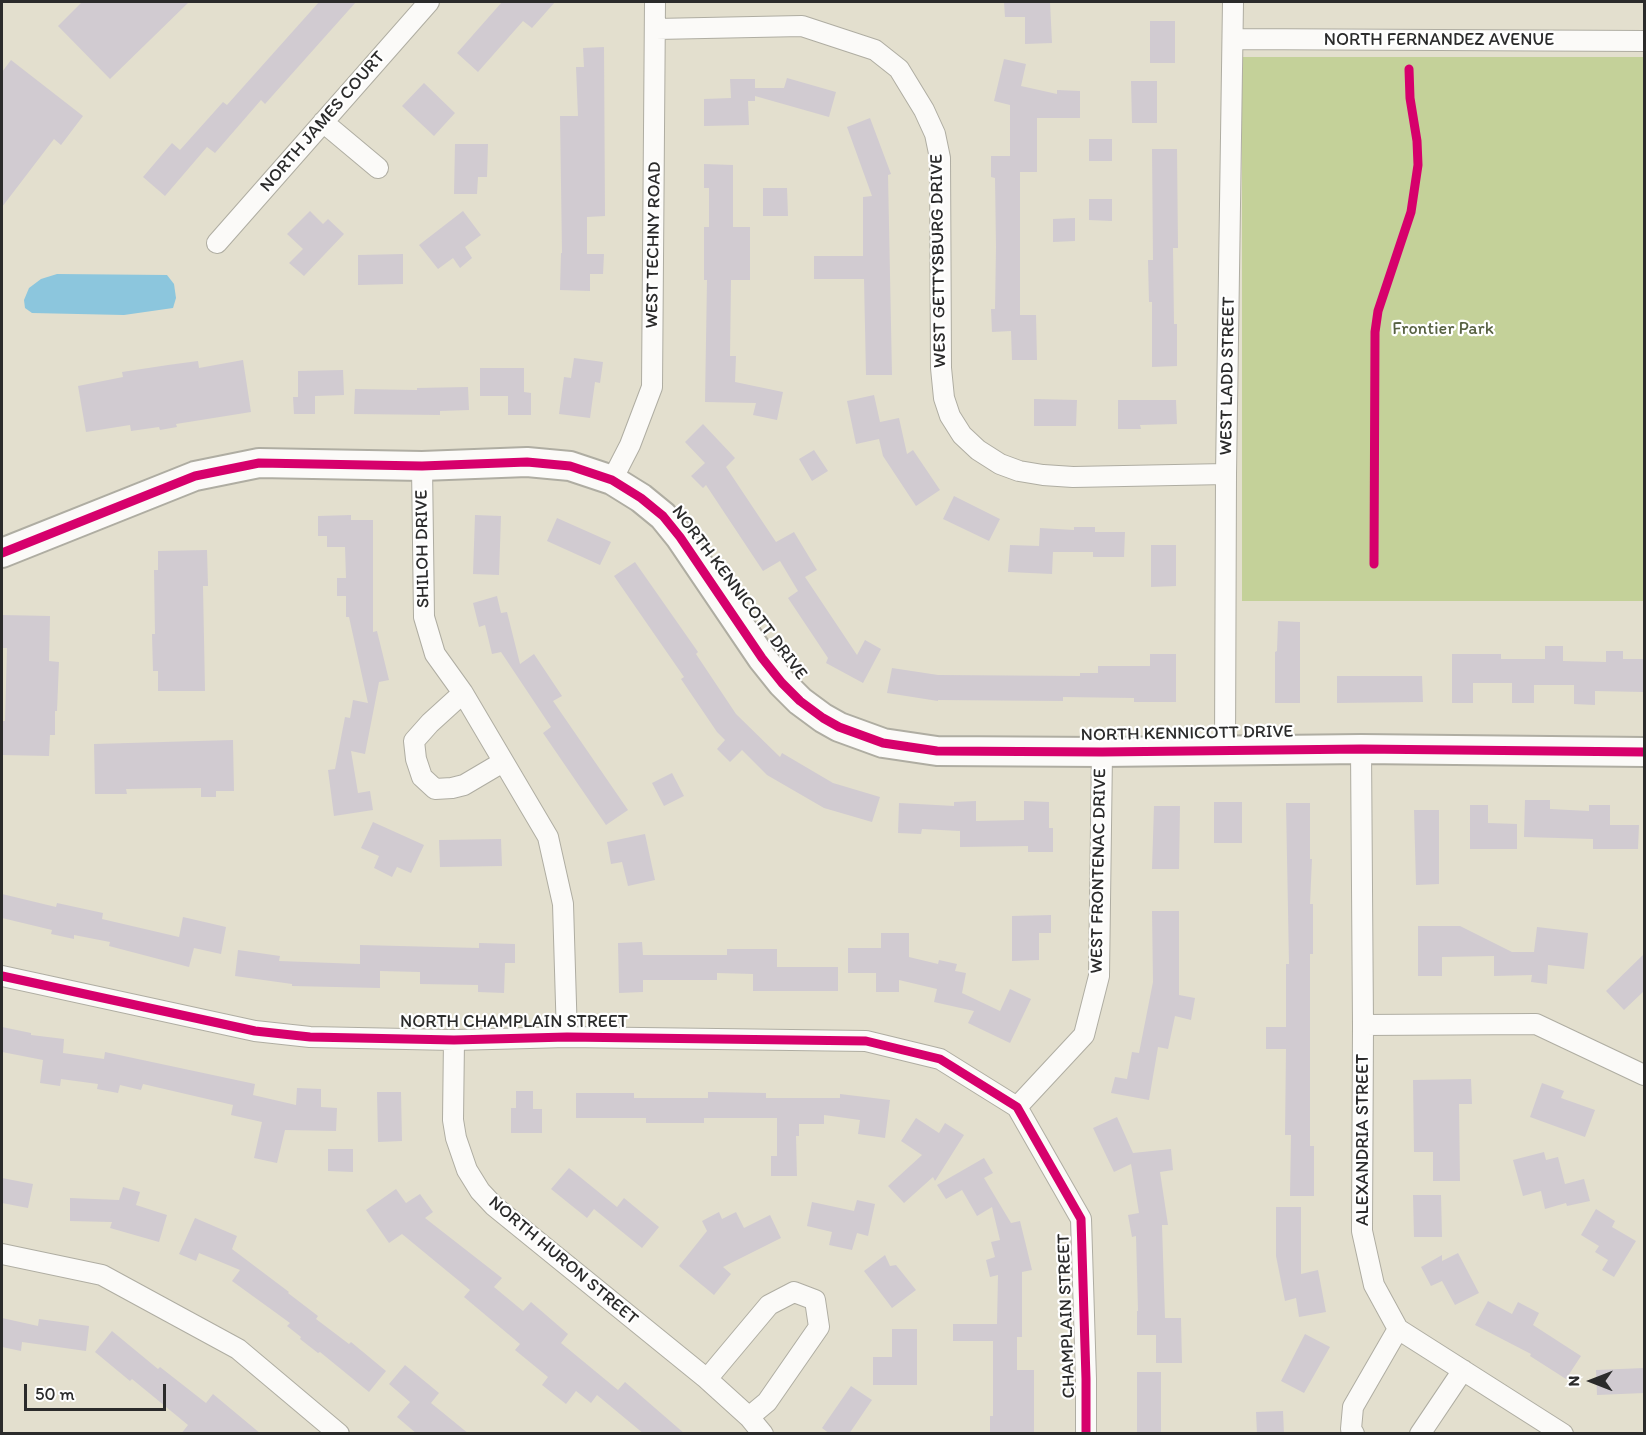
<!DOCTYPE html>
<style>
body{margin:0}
#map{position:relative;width:1646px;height:1435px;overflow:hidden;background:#e3dfce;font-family:Itim,sans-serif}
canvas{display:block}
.frame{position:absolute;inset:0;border:3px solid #2b2b2b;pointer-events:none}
.north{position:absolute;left:1562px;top:1351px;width:60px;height:60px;-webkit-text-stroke:4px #fff;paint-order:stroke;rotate:270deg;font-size:16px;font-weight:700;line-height:24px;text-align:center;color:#2b2b2b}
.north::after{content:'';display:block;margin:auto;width:21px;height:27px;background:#2b2b2b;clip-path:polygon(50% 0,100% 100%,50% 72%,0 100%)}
.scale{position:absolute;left:24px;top:1384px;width:142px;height:27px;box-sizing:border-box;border:3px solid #2b2b2b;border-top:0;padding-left:8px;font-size:18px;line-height:21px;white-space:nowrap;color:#2b2b2b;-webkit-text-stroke:4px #fff;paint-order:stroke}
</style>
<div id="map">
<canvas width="1646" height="1435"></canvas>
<div class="frame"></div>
<div class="north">N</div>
<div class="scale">50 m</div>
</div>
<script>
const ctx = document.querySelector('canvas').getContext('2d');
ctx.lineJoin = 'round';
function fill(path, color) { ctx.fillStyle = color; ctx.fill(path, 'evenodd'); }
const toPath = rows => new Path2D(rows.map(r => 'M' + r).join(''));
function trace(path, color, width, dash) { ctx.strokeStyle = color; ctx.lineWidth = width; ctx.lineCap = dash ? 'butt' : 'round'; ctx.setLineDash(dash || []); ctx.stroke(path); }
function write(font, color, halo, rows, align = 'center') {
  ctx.font = font + ' Itim,sans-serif'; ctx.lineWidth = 4.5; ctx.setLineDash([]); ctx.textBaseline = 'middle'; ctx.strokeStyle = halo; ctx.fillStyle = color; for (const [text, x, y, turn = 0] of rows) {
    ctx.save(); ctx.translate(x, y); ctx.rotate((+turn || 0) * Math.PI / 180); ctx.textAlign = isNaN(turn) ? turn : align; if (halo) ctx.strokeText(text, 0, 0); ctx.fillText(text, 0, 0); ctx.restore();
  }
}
fill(toPath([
 [1242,57,1644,57,1644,601,1242,601]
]), '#c4d199');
fill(toPath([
 [57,274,167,275,174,284,176,298,173,308,124,315,32,313,25,308,24,300,29,288,41,279]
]), '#8cc6dd');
fill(toPath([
 [82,2,189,2,110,79,58,26],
 [319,2,356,2,265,104,261,100,215,153,207,147,165,196,143,177,172,143,180,150,223,102,227,105],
 [502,2,555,2,532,28,523,21,478,72,457,53],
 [1004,2,1050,2,1052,43,1025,44,1025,17,1005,17],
 [1150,21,1175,21,1175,63,1150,63],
 [604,47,605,216,587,217,587,254,604,254,603,274,590,274,590,291,560,290,561,253,562,253,560,116,578,116,576,67,584,67,583,48],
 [1004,59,1026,64,1021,86,1057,94,1057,90,1080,91,1080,118,1037,118,1037,172,1020,172,1020,315,1036,315,1037,360,1012,360,1011,331,992,332,991,309,995,309,996,247,995,178,991,177,991,156,1010,156,1010,105,994,101],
 [11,60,83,116,61,145,54,139,2,207,2,72],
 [787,78,836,92,829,117,755,96,755,101,748,101,749,125,704,126,704,99,731,98,730,79,755,79,755,88,784,88],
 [1131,81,1157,81,1157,123,1132,123],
 [424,83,455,113,434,136,402,106],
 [870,118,891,174,888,175,892,375,866,375,864,279,814,279,814,256,863,256,863,197,872,196,847,127],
 [1089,139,1112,139,1112,161,1089,161],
 [455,144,488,144,487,177,478,177,477,194,454,194],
 [1152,149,1177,149,1178,248,1173,248,1174,324,1177,324,1177,366,1152,367,1152,302,1149,302,1148,260,1153,260],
 [704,164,733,165,733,227,750,227,750,280,731,280,730,356,736,356,735,382,783,392,777,420,753,415,756,403,705,402,707,280,704,280,704,227,709,227,709,188,704,188],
 [763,188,787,188,788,216,763,216],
 [1089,199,1112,199,1112,221,1089,220],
 [310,211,323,224,328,219,344,234,304,276,289,263,303,249,287,234],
 [463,211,481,235,465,247,472,258,460,268,453,258,438,269,419,245],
 [1075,218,1075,241,1053,242,1053,219],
 [403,254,403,284,358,285,358,255],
 [574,358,603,362,600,383,595,382,590,418,559,414,564,377,571,378],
 [243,360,251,412,176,424,177,427,160,430,159,427,131,431,130,425,86,432,78,386,123,377,122,372,168,365,198,361,199,368],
 [480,368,524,368,524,392,531,393,531,415,508,415,508,396,480,396],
 [343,370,344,395,315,396,315,414,294,414,293,397,298,397,298,371],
 [468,387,469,410,440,411,440,415,354,414,355,389,417,390,417,388],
 [874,395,880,422,899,418,907,454,913,450,940,490,916,506,883,456,879,439,856,444,847,401],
 [1034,399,1077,400,1076,426,1034,426],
 [1118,400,1176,400,1177,424,1140,425,1141,429,1118,429],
 [703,424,735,458,726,467,776,542,794,532,817,570,805,577,857,655,865,640,881,649,863,683,826,663,828,658,788,598,798,591,780,561,763,571,706,485,703,488,691,476,705,463,685,442],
 [814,450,828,471,812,481,799,459],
 [954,496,1000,519,989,541,943,519],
 [351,515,351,520,373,520,373,632,377,631,389,680,379,682,365,754,351,751,358,793,370,791,373,810,334,816,328,770,335,769,345,717,350,718,353,700,368,703,349,617,346,617,346,596,337,596,337,578,346,578,345,547,327,547,327,536,318,536,318,516],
 [475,515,501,516,499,575,473,574],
 [557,518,611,542,600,565,547,541],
 [1074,527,1095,527,1095,532,1125,532,1124,557,1093,557,1093,552,1053,552,1052,574,1008,572,1010,545,1039,546,1040,528,1074,530],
 [1151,545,1176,545,1176,586,1151,587],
 [207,550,208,586,203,586,205,691,158,691,158,671,153,671,152,634,155,634,154,570,158,570,158,551],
 [635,562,698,652,696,654,736,714,780,757,782,753,833,783,880,797,872,822,824,808,767,775,742,750,730,762,717,749,725,740,717,732,681,679,684,677,614,576],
 [497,596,501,613,507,612,520,664,534,654,562,696,553,701,628,810,606,825,543,733,551,727,501,652,492,654,485,625,479,627,473,603],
 [2,615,50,616,49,661,59,662,57,711,55,711,55,735,50,735,49,756,2,755,2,721,5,721,7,648,2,648],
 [1278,621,1300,622,1300,703,1275,703,1275,652,1277,651],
 [1545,646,1563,646,1563,661,1606,662,1606,651,1623,651,1623,659,1644,659,1644,692,1595,691,1595,705,1574,704,1574,685,1534,685,1534,703,1512,703,1512,683,1473,683,1473,703,1452,703,1452,654,1501,654,1501,659,1545,659],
 [1150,654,1176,654,1176,702,1134,702,1134,698,1063,697,1063,701,938,700,938,701,887,693,892,668,938,675,1080,676,1080,673,1098,673,1098,666,1150,666],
 [1337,676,1422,676,1423,702,1337,703],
 [233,740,234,791,216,791,216,797,201,797,201,788,126,789,127,794,95,794,94,744],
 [672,773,684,796,664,806,652,783],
 [1525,800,1550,800,1550,809,1589,811,1589,805,1610,805,1610,825,1639,825,1638,849,1593,849,1593,839,1524,837],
 [976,801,976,821,1024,820,1024,801,1049,802,1049,828,1053,828,1053,852,1028,852,1028,846,960,847,960,831,922,829,921,834,898,833,899,803,954,806,954,802],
 [1214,802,1242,802,1242,843,1214,843],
 [1286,803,1310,803,1310,859,1312,859,1310,904,1313,904,1313,954,1310,954,1310,1146,1314,1146,1314,1196,1290,1196,1291,1135,1285,1135,1286,1049,1266,1049,1266,1027,1286,1027,1286,964,1289,964],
 [1470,805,1488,805,1488,823,1517,824,1517,849,1470,849],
 [1154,806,1180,806,1179,869,1152,869],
 [1414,810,1439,810,1439,884,1416,885],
 [373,822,424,845,411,873,397,867,392,877,374,868,379,856,361,848],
 [645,834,655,880,628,886,622,862,611,864,607,842],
 [501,839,502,866,440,867,439,840],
 [2,894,56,907,57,903,103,913,102,919,179,937,183,917,226,927,221,954,194,948,189,967,109,946,110,942,74,935,74,939,51,934,52,930,2,918],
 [1152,911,1179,911,1179,995,1195,998,1191,1020,1175,1016,1168,1049,1158,1047,1149,1100,1111,1093,1115,1077,1127,1079,1132,1052,1139,1053,1153,982],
 [1051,915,1051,933,1039,933,1039,960,1012,961,1012,916],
 [1418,926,1460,926,1512,952,1534,952,1537,927,1588,933,1584,969,1548,965,1547,984,1531,982,1532,975,1494,976,1494,956,1442,957,1442,976,1418,976],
 [881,933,909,933,909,957,938,964,939,960,957,964,955,971,966,973,962,993,1000,1011,1010,989,1031,999,1010,1043,968,1023,974,1011,934,1002,937,989,899,980,899,992,876,992,876,973,848,973,848,948,881,948],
 [642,942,643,955,727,955,727,949,777,949,777,967,838,967,838,991,753,991,753,974,717,973,717,980,643,980,643,992,619,993,618,943],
 [479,943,515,944,515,963,505,963,504,993,478,992,478,985,420,984,420,972,380,971,380,988,292,986,292,984,235,976,238,950,280,956,279,961,360,964,360,945,479,948],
 [1644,954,1644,991,1624,1010,1606,991],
 [2,1027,31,1033,31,1035,64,1039,63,1053,104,1059,105,1052,255,1084,253,1095,296,1105,297,1088,321,1089,321,1107,337,1108,336,1131,285,1130,277,1163,254,1158,262,1122,231,1115,233,1105,143,1084,141,1090,120,1085,118,1093,97,1089,98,1084,61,1079,60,1086,40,1083,43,1060,2,1052],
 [1471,1079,1472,1104,1459,1104,1460,1181,1433,1181,1433,1152,1414,1152,1413,1080],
 [1542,1083,1564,1091,1561,1098,1595,1110,1585,1137,1530,1117],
 [516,1091,533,1091,533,1109,542,1109,542,1133,511,1133,511,1108,516,1108],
 [377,1092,401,1092,402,1141,378,1142],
 [708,1092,766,1093,766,1098,840,1098,840,1094,890,1100,885,1138,858,1134,860,1120,824,1115,824,1124,799,1124,799,1136,796,1136,797,1176,771,1176,771,1156,777,1156,777,1118,704,1118,704,1123,646,1123,646,1118,576,1118,576,1093,634,1093,634,1098,708,1098],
 [1117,1117,1133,1153,1171,1149,1173,1170,1160,1172,1168,1225,1162,1225,1165,1318,1181,1318,1182,1363,1156,1363,1156,1335,1137,1335,1137,1311,1138,1311,1136,1236,1132,1237,1128,1215,1139,1213,1131,1164,1114,1172,1093,1128],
 [916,1118,939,1133,945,1123,964,1135,935,1181,933,1177,904,1203,888,1186,922,1155,901,1141],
 [328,1149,353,1149,353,1172,328,1171],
 [1544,1152,1546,1160,1558,1157,1565,1184,1584,1179,1590,1201,1567,1206,1566,1203,1545,1209,1541,1191,1523,1196,1513,1160],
 [984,1158,993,1173,984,1178,1011,1223,1020,1221,1032,1270,1022,1272,1022,1337,1017,1337,1017,1370,1034,1370,1034,1433,990,1434,990,1416,993,1416,993,1341,953,1341,953,1324,997,1324,998,1275,990,1277,986,1260,995,1257,991,1242,1000,1240,992,1207,977,1216,962,1190,946,1199,937,1185],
 [569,1168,617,1207,624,1198,659,1227,642,1248,594,1209,587,1218,551,1189],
 [2,1178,33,1184,28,1208,2,1203],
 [123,1187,140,1192,136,1205,167,1215,159,1242,110,1228,112,1222,70,1221,70,1198,119,1200],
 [396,1189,406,1203,420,1194,433,1212,425,1218,502,1278,494,1287,523,1311,531,1302,568,1334,561,1343,618,1390,625,1382,685,1434,644,1434,597,1395,591,1403,576,1391,566,1404,542,1385,548,1377,515,1350,520,1344,464,1297,470,1290,402,1234,389,1243,366,1210],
 [1413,1195,1441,1195,1442,1237,1414,1237],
 [857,1200,875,1204,868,1236,857,1233,852,1250,829,1245,832,1232,807,1226,812,1202,854,1211],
 [1276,1207,1301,1207,1301,1274,1318,1270,1326,1312,1299,1317,1296,1298,1285,1301,1276,1256],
 [1596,1209,1615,1221,1612,1227,1636,1241,1614,1277,1602,1270,1608,1260,1595,1252,1599,1246,1581,1235],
 [719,1212,722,1219,736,1212,744,1228,770,1215,781,1238,723,1267,731,1274,714,1295,679,1266,707,1231,702,1221],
 [195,1218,237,1236,232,1249,289,1292,288,1293,318,1316,316,1319,349,1344,351,1342,386,1371,369,1392,320,1352,318,1353,300,1339,301,1337,287,1326,290,1323,232,1281,240,1270,199,1253,196,1261,179,1254],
 [1458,1253,1479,1293,1455,1305,1442,1281,1431,1286,1421,1267,1442,1255,1442,1261],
 [885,1255,890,1266,896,1265,916,1290,892,1308,864,1271],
 [1488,1301,1512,1314,1518,1302,1539,1313,1533,1325,1581,1356,1566,1379,1530,1356,1531,1354,1475,1325],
 [2,1318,38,1326,39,1319,89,1326,86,1351,22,1342,21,1351,2,1347],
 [892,1329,917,1329,917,1385,873,1385,873,1357,892,1357],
 [112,1331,158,1369,160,1367,206,1403,213,1394,261,1434,181,1434,188,1425,132,1379,130,1381,95,1352],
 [1305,1334,1330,1347,1304,1393,1281,1381],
 [405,1365,439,1393,431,1403,469,1434,417,1434,397,1417,410,1402,389,1384],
 [1644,1368,1644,1393,1597,1395,1596,1370],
 [1137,1372,1161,1372,1161,1434,1137,1434],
 [851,1386,872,1400,849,1434,830,1434,822,1428],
 [1283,1411,1284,1434,1257,1434,1256,1412]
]), '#d1cbd1');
const street = toPath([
 [656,29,802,26,875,50,899,69,924,110,935,134,940,158,941,368,944,398,950,416,962,435,978,450,1000,464,1019,471,1043,475,1073,477,1226,474],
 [1233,39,1644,41],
 [323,122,378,168],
 [217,243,429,2],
 [422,466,424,617,435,654,463,693,548,837,563,904,567,1037],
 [612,480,630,445,652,387,655,2],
 [463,693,430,723,414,741,416,759,422,777,435,789,452,788,464,785,503,762],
 [1361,749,1363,1025,1362,1231,1374,1285,1398,1329,1563,1434],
 [1225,750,1226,474,1233,2],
 [2,976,255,1031,310,1037,454,1040,567,1037,866,1041,940,1059,1017,1107,1081,1219,1086,1379,1086,1434],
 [1363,1025,1536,1024,1644,1075],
 [454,1040,453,1120,456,1138,467,1170,480,1191,494,1206,707,1379,749,1417,763,1434],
 [1017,1107,1084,1035,1099,976,1102,752],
 [2,1254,102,1275,238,1349,339,1434],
 [707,1379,769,1305,794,1292,815,1300,819,1327,767,1402,749,1417],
 [1354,1434,1351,1429,1353,1407,1398,1329],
 [1420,1434,1463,1370]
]);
const secondary = toPath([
 [2,553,195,476,259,463,422,466,527,462,570,466,612,480,641,498,663,516,680,537,762,658,782,683,800,701,823,718,839,727,883,743,937,751,1102,752,1361,749,1644,752]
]);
trace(street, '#afada2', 22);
trace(secondary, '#afada2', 32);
trace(street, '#fbfaf8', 20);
trace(secondary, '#fbfaf8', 28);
trace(toPath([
 [2,553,195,476,259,463,422,466,527,462,570,466,612,480,641,498,663,516,680,537,762,658,782,683,800,701,823,718,839,727,883,743,937,751,1102,752,1361,749,1644,752],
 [1374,564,1375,332,1378,311,1411,212,1418,165,1417,141,1410,98,1409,69],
 [2,976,255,1031,310,1037,454,1040,567,1037,866,1041,940,1059,1017,1107,1081,1219,1086,1379,1086,1434]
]), '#d6006c', 9);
write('18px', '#2b2b2b', '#fff', [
 ["NORTH FERNANDEZ AVENUE",1439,40],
 ["NORTH JAMES COURT",323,122,-49],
 ["WEST TECHNY ROAD",654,245,-89],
 ["WEST GETTYSBURG DRIVE",939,261,-91],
 ["WEST LADD STREET",1228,376,-89],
 ["SHILOH DRIVE",423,549,-91],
 ["NORTH KENNICOTT DRIVE",739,593,53],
 ["NORTH KENNICOTT DRIVE",1187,734,-1],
 ["WEST FRONTENAC DRIVE",1099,871,-89],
 ["NORTH CHAMPLAIN STREET",514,1022],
 ["ALEXANDRIA STREET",1363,1140,-90],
 ["NORTH HURON STREET",563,1261,40],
 ["CHAMPLAIN STREET",1067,1316,-92]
]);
write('18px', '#576142', '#fff', [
 ["Frontier Park",1443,329]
]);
</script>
